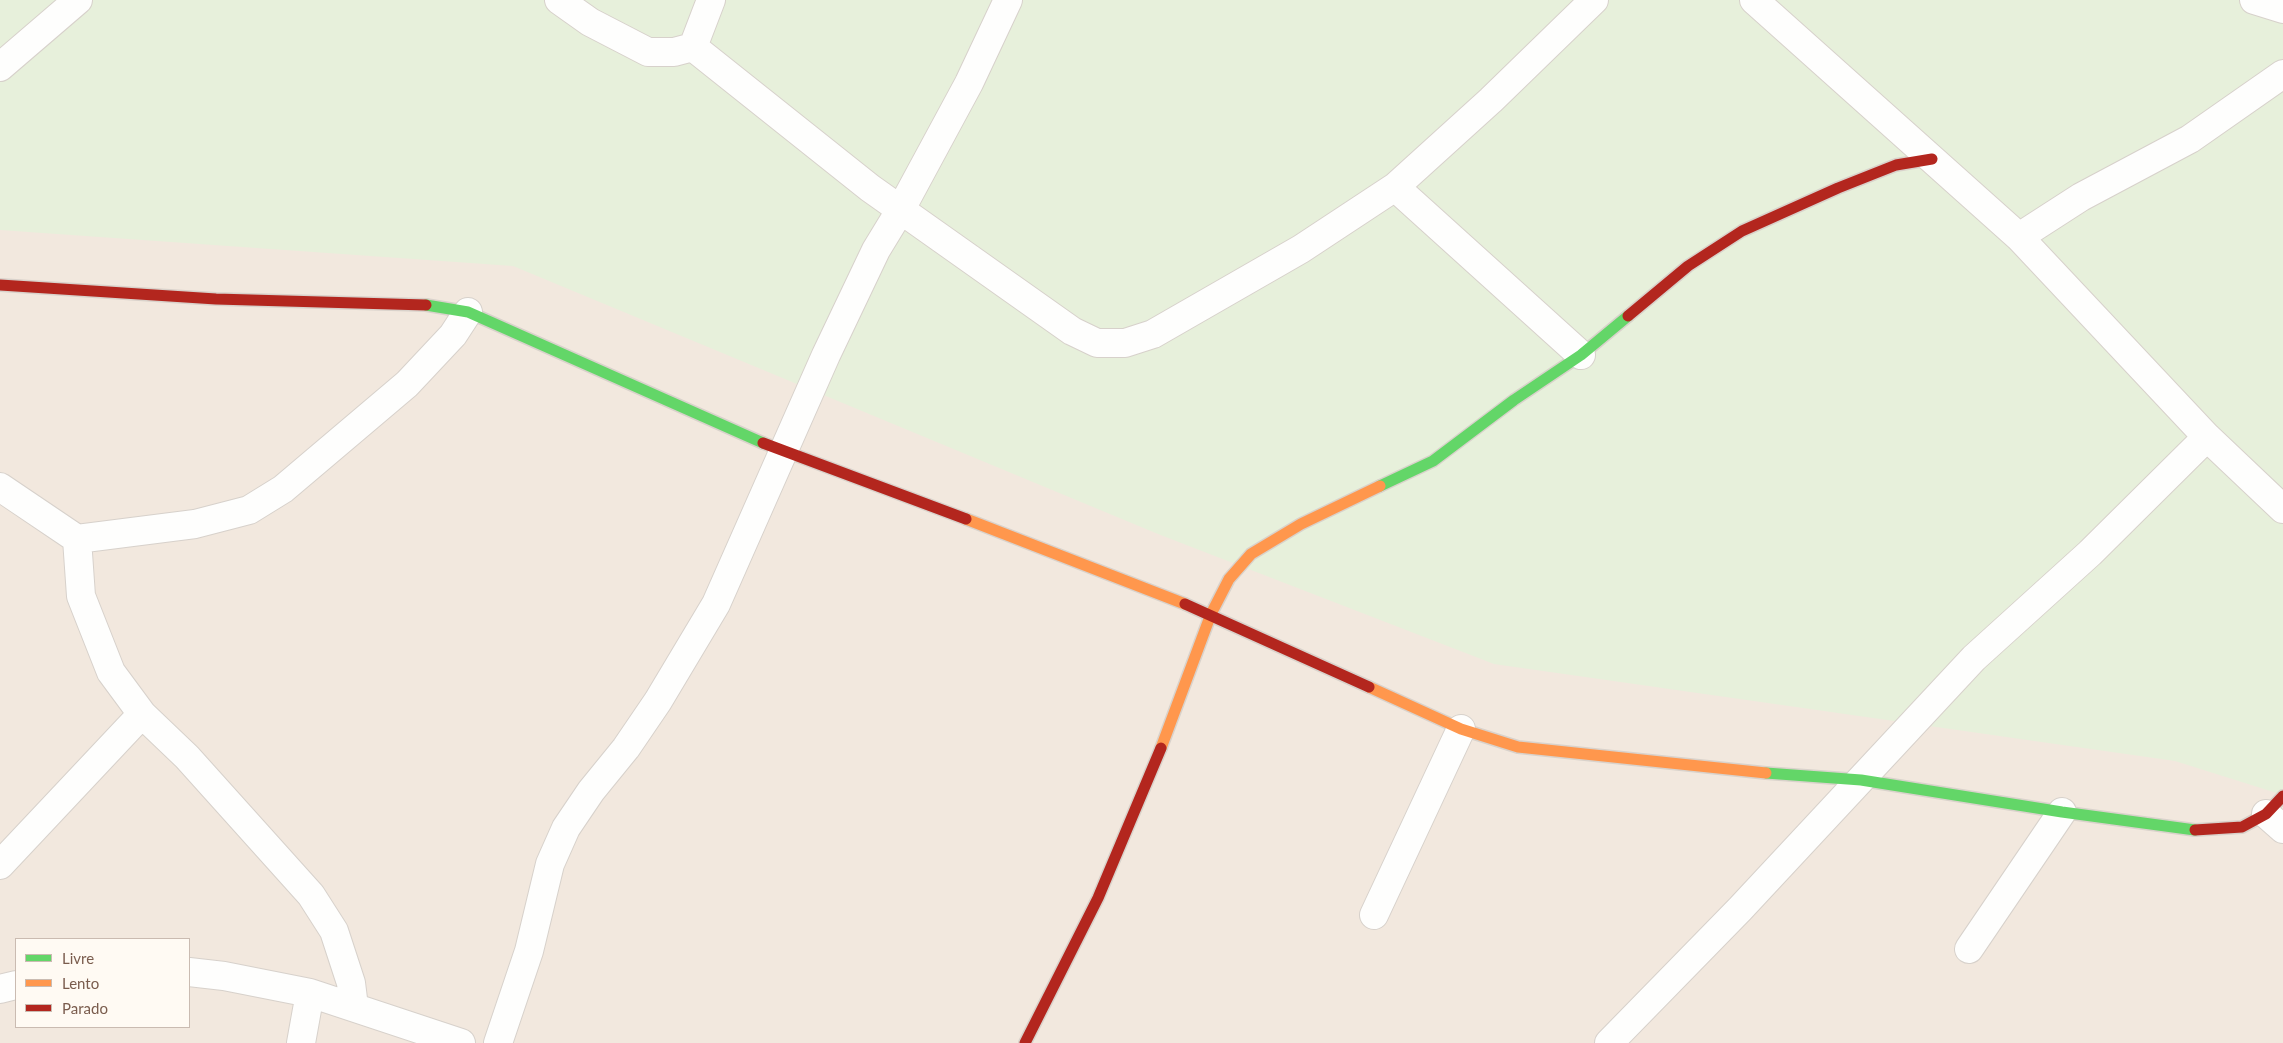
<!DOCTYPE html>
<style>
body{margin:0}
#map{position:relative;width:2283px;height:1043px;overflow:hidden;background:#f9f5f0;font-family:Lato,sans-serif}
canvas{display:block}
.legend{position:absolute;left:15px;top:938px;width:175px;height:90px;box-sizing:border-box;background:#fffaf3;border:1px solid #cabbb1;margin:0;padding:6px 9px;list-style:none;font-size:15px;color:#7a5c4d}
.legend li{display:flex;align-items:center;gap:10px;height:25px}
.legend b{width:25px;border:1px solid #cabbb1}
</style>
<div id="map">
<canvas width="2283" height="1043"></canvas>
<ul class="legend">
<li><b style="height:6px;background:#63d668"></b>Livre</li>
<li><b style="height:6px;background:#ff974d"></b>Lento</li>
<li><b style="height:6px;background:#b3261e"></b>Parado</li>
</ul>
</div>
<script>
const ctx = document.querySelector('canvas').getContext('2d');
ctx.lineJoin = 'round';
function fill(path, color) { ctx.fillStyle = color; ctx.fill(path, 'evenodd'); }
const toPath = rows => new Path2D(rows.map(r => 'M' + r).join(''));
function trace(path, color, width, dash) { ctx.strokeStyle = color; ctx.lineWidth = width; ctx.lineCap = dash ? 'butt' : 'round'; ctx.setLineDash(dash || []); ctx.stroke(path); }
fill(toPath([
 [0,0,2283,0,2283,1043,0,1043],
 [16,939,189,939,189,1027,16,1027]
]), '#f2e8de');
fill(toPath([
 [0,0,2283,0,2283,795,2175,761,1494,664,1158,534,513,266,0,230]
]), '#e7f0db');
const street = toPath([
 [559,0,590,22,648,52,674,52,693,47,870,188,1072,331,1097,343,1125,343,1153,334,1301,249,1395,187,1491,100,1594,0],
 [1754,0,2019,237,2207,437,2283,509],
 [2254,0,2283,9],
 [693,47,711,0],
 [0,67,78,0],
 [1395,187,1581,355],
 [2019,237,2081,197,2190,139,2283,74],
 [0,487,77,539,195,524,249,510,283,489,407,384,453,335,468,312],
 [77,539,81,596,111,672,142,714,187,757,311,895,334,931,351,983,354,1007],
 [2266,814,2283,829],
 [0,865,142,714],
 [1374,915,1461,729],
 [1969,949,2062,812],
 [189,972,224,976,310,993,461,1043],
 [0,989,16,985],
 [301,1043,310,993],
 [498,1043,529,951,550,864,566,828,591,791,626,748,658,701,716,604,826,355,876,250,901,209,969,83,1008,0],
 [1609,1043,1740,909,1974,658,2090,553,2207,437]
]);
const fast = toPath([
 [426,305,468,312,763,443],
 [1380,486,1433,461,1514,400,1581,355,1628,316],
 [1766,773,1861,780,2062,812,2195,830]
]);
const slow = toPath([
 [966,519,1185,604],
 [1369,687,1461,729,1518,747,1766,773],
 [1161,748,1211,614,1229,579,1251,554,1301,524,1380,486]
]);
const jam = toPath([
 [0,285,216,299,426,305],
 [1628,316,1688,266,1742,231,1838,188,1896,165,1932,159],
 [763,443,966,519],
 [1185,604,1369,687],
 [2195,830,2242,827,2266,814,2283,796],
 [1025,1043,1098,898,1161,748]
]);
trace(street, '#d7d1cb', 30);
trace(fast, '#d9d2cb', 14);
trace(slow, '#d9d2cb', 14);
trace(jam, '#d9d2cb', 14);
trace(street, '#fefefd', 28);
trace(fast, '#63d668', 11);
trace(slow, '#ff974d', 11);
trace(jam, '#b3261e', 11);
</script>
